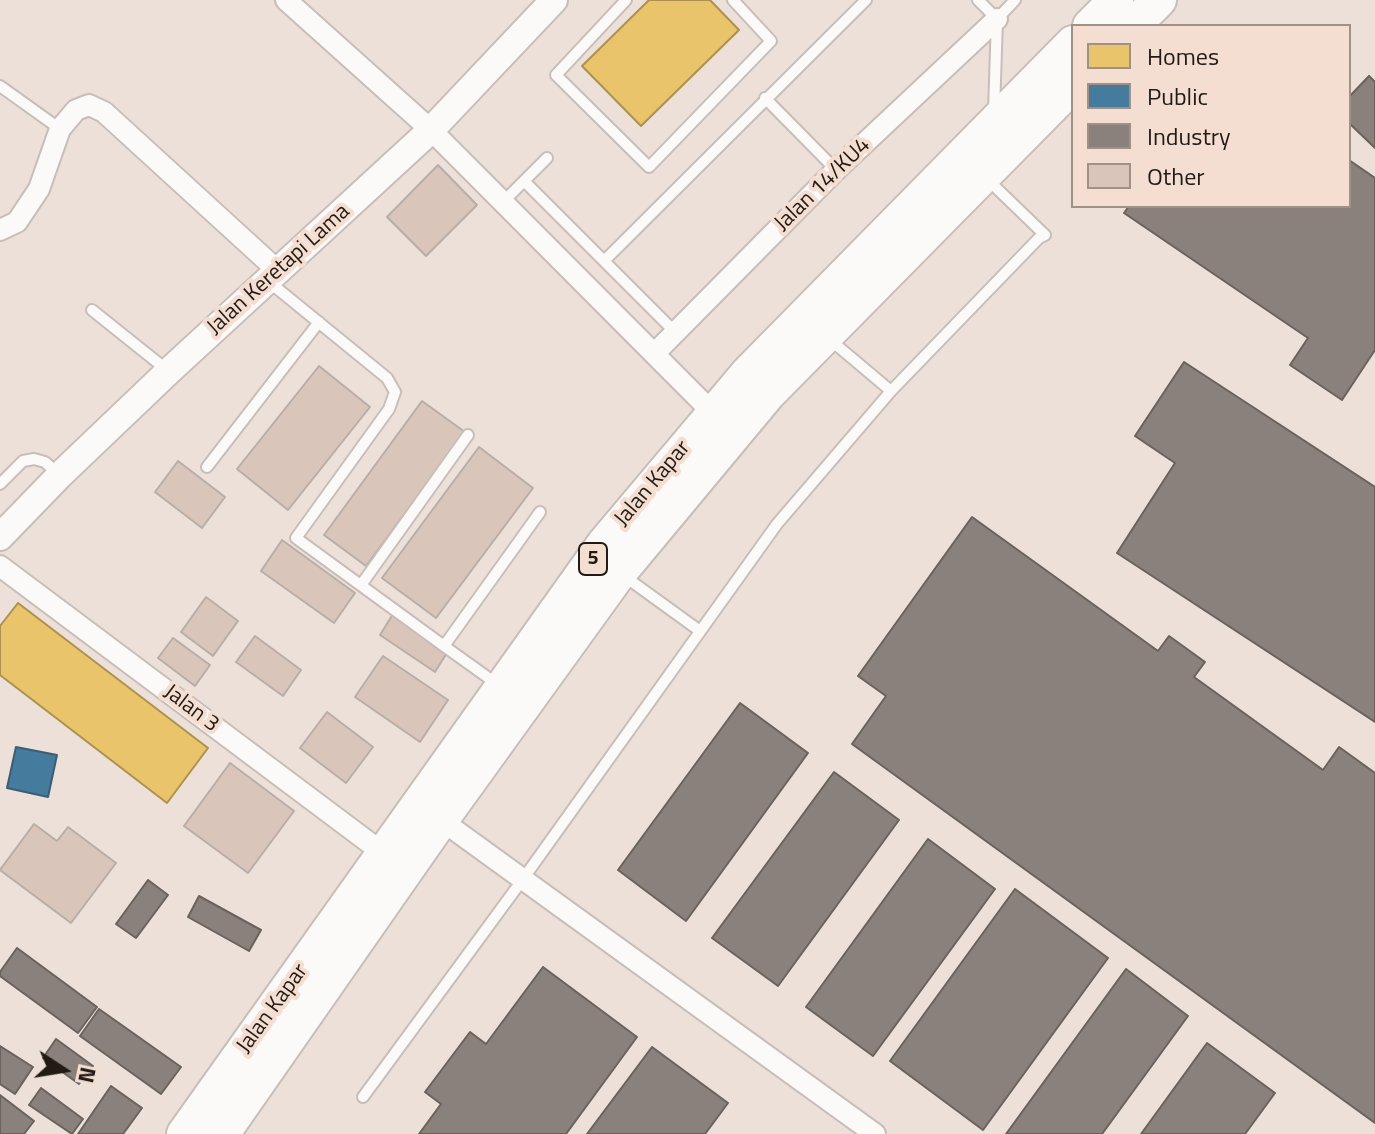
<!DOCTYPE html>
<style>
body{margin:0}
#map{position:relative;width:1375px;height:1134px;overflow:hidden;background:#ece0d9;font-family:"Titillium Web",sans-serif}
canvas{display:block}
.legend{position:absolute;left:1071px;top:24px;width:280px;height:184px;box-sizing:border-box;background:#f4ded1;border:2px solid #a09086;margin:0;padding:10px 14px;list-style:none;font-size:24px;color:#211a15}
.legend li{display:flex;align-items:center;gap:16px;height:40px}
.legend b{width:40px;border:2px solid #a09086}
.north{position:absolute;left:24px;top:1030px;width:80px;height:80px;-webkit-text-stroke:6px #f4ded1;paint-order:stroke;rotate:102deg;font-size:22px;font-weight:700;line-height:32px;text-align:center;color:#211a15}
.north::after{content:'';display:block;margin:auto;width:28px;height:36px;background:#211a15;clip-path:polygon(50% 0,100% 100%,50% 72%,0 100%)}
</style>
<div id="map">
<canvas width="1375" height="1134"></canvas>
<ul class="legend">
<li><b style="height:22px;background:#e9c46a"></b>Homes</li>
<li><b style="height:22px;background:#457b9d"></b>Public</li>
<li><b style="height:22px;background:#8a817c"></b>Industry</li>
<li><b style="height:22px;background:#d9c5b9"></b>Other</li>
</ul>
<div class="north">N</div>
</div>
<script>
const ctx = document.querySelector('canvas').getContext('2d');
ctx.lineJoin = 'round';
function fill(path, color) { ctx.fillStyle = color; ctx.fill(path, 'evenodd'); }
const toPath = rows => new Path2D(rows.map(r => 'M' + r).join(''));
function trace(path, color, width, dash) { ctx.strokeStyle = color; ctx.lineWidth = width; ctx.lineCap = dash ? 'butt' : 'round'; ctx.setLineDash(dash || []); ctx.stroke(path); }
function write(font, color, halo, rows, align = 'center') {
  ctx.font = font + ' "Titillium Web",sans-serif'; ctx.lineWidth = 8; ctx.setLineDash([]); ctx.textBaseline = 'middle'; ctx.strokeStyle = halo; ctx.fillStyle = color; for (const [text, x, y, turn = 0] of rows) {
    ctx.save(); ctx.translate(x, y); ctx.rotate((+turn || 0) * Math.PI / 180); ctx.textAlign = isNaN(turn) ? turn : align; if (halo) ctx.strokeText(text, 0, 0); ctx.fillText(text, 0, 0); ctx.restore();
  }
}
const homes = toPath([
 [649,0,710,0,739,30,641,126,582,66,649,0],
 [18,603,208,748,167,803,0,675,0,626,18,603]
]);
fill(homes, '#e9c46a');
trace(homes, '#ad9150', 2);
const public = toPath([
 [16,747,57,755,48,797,7,788,16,747]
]);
fill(public, '#457b9d');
trace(public, '#3a5e74', 2);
const industry = toPath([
 [1369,76,1375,82,1375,148,1349,123,1349,97,1369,76],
 [1349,160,1375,178,1375,350,1342,400,1290,365,1308,338,1124,213,1129,206,1349,206,1349,160],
 [1184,362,1375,487,1375,722,1117,553,1175,463,1135,436,1184,362],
 [972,517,1158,651,1169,636,1205,662,1194,677,1323,770,1339,747,1375,773,1375,1123,852,744,886,696,858,676,972,517],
 [740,703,808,753,686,921,618,870,740,703],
 [834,772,899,820,778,986,712,938,834,772],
 [928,839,995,889,873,1056,806,1007,928,839],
 [148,880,168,895,136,938,116,924,148,880],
 [1015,889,1108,958,983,1130,890,1061,1015,889],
 [199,896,261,930,249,951,188,917,199,896],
 [17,948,97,1007,78,1033,0,976,0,972,17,948],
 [543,967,637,1037,566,1134,419,1134,441,1104,425,1092,470,1032,486,1044,543,967],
 [1126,969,1188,1016,1102,1134,1006,1134,1126,969],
 [99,1009,181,1067,161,1094,80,1036,99,1009],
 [56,1039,93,1066,79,1084,43,1058,56,1039],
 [1207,1043,1275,1093,1245,1134,1141,1134,1207,1043],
 [0,1046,33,1067,15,1094,0,1084,0,1046],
 [652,1047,728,1103,705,1134,587,1134,652,1047],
 [111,1086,142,1108,123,1134,78,1134,111,1086],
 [41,1088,83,1119,72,1134,29,1105,41,1088],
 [0,1095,34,1121,24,1134,0,1134,0,1095]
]);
fill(industry, '#8a817c');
trace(industry, '#6a625d', 2);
const building = toPath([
 [438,165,477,205,426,256,387,217,438,165],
 [319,366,370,407,288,510,237,469,319,366],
 [422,401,465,432,366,566,324,535,422,401],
 [479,447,533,488,436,618,382,578,479,447],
 [178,461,225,497,202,528,155,492,178,461],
 [282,540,355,593,334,623,261,571,282,540],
 [206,597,238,621,213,656,181,632,206,597],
 [393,614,448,651,435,672,380,635,393,614],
 [255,636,301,670,283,696,236,662,255,636],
 [173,638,210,665,195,686,158,658,173,638],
 [383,656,448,700,420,742,355,697,383,656],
 [327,712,373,747,346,783,300,748,327,712],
 [230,763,294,811,248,873,184,826,230,763],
 [34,824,57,841,68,827,116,863,71,923,0,870,34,824]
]);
fill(building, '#d9c5b9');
trace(building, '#b8aea9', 2);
const service = toPath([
 [626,0,556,75,649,167,771,41,733,0],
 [978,0,997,19],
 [0,86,60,129],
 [765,98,836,170],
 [994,111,997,19,1015,0],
 [524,181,547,158],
 [503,202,524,181,675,332],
 [604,261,866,0],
 [268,281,387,378,395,392,389,409,296,538,444,646],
 [92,310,167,370],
 [828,338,891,391],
 [207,467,319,322],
 [0,484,23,461,34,459,45,462,58,474],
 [624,576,700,631],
 [361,585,468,435],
 [497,684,444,646,540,512],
 [363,1097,523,879,777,524,891,391,1039,238,1045,235,987,179]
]);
const minor = toPath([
 [286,0,431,130,713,413],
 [0,230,17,222,39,189,60,129,76,110,89,105,104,112,277,270],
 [654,354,836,170,997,19],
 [0,566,383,853],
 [441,820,875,1134]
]);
const tertiary = toPath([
 [0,537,60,475,169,371,431,130,554,0]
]);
const trunk = toPath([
 [1090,26,1116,0],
 [1133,26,1159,0],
 [184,1134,604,544,748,373,1073,43],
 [222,1134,441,820,620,572,768,394,1073,85]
]);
trace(service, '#c8beb9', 14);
trace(minor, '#c8beb9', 24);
trace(tertiary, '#c8beb9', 30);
trace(trunk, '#c8beb9', 38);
trace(service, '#fcfaf9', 10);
trace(minor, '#fcfaf9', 20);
trace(tertiary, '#fcfaf9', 26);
trace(trunk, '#fcfaf9', 34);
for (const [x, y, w] of [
 [593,559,28]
]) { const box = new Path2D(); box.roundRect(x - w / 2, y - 16, w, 32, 6); ctx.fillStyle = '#f4ded1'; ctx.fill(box); trace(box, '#211a15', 2); }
write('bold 20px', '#211a15', null, [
 ["5",593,559]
]);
write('22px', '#211a15', '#f4ded1', [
 ["Jalan 14/KU4",823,185,-44],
 ["Jalan Keretapi Lama",279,270,-42],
 ["Jalan Kapar",653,484,-50],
 ["Jalan 3",191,709,37],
 ["Jalan Kapar",273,1009,-54]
]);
</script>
